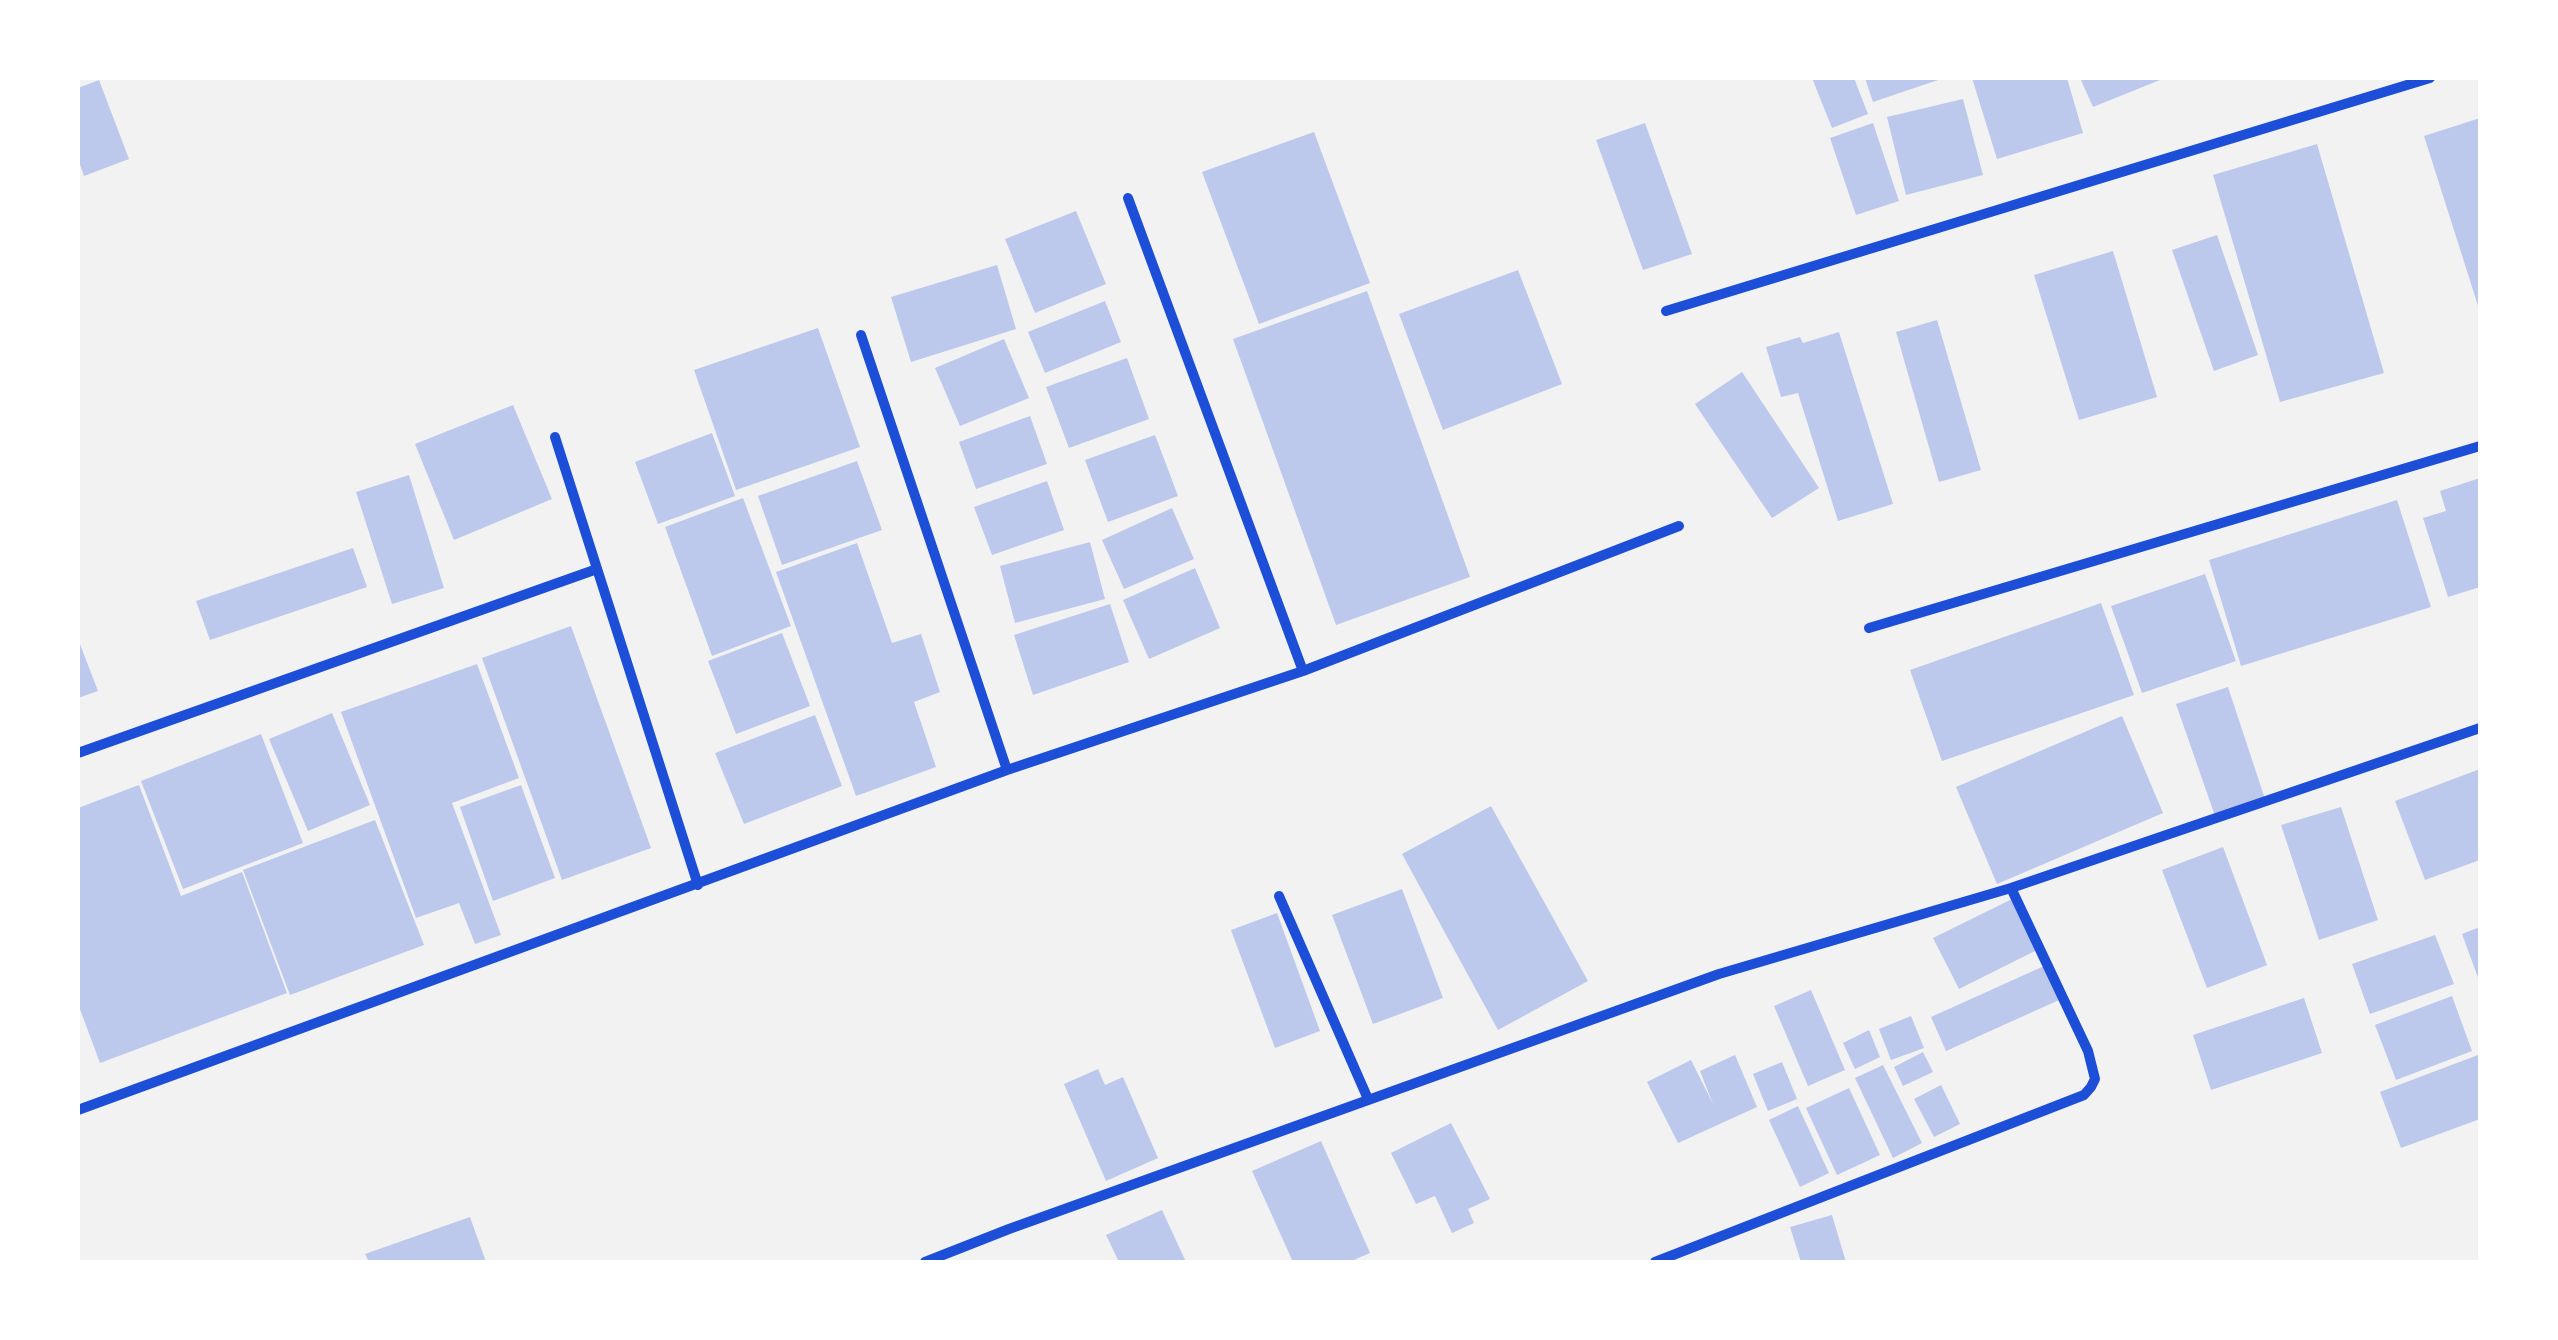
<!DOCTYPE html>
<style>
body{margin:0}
#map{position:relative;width:2558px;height:1340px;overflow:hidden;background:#f2f2f2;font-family:Rubik,sans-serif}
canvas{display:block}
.frame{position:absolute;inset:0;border:80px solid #fff;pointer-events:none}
</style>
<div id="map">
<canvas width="2558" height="1340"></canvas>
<div class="frame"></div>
</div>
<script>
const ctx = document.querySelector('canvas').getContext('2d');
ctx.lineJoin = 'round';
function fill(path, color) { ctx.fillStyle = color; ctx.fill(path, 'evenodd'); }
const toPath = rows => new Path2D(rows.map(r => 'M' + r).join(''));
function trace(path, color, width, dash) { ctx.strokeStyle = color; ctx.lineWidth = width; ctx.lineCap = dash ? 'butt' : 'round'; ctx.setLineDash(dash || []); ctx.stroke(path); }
fill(toPath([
 [1812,78,1854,78,1868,114,1832,128],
 [1865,78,1944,78,1873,102],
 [1972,78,2067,78,2083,133,1997,159],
 [2080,78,2165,78,2093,107],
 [99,80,129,159,84,176,78,159,78,88],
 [1963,99,1983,175,1906,195,1887,117],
 [2480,118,2480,312,2424,136],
 [1645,123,1692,254,1643,270,1596,140],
 [1873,123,1899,201,1856,215,1830,138],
 [1314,132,1370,283,1259,324,1202,172],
 [2317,144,2384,373,2280,402,2213,175],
 [1076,211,1106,284,1035,313,1005,239],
 [2217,235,2258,355,2214,371,2172,250],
 [2113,251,2157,397,2079,420,2034,275],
 [997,265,1016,329,911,362,891,297],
 [1518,270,1562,384,1443,430,1399,314],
 [1367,291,1470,577,1336,625,1233,339],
 [1105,301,1121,342,1045,373,1028,332],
 [1937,320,1981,470,1939,482,1896,332],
 [818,328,860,447,736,490,694,370],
 [1839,332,1893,504,1838,521,1798,393,1781,397,1766,347,1800,337,1803,343],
 [1004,339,1029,398,960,426,935,368],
 [1127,358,1149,419,1069,448,1046,387],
 [1742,372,1819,488,1772,518,1695,404],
 [513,405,552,499,454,540,415,444],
 [1030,416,1047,464,976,489,959,442],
 [712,433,735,496,658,524,635,462],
 [1155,435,1178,496,1108,522,1085,460],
 [857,461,882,530,782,565,758,496],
 [409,475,444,588,392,604,356,492],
 [2480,478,2480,587,2448,597,2423,518,2446,511,2440,491],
 [1047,481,1064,530,992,555,974,507],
 [743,498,791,626,712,656,665,527],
 [2397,500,2431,607,2241,666,2209,560],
 [1172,508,1194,559,1124,589,1102,540],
 [1090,542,1105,599,1015,623,1000,566],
 [857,543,892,643,921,634,940,692,914,702,936,767,856,796,776,572],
 [353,548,367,587,210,640,196,601],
 [1195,568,1220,628,1149,659,1123,600],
 [2205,574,2236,661,2142,693,2111,606],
 [2101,603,2134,695,1942,761,1910,670],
 [1110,604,1129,662,1033,695,1014,635],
 [571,626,651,848,562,880,482,658],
 [782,633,810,706,736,734,708,661],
 [78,639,98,691,78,698],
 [477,664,519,778,452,803,501,935,475,944,459,903,416,918,341,712],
 [2228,687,2265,799,2215,816,2176,704],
 [332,713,370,805,308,831,269,739],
 [815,715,842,786,744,824,715,753],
 [2122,716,2163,813,1997,884,1956,787],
 [261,734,303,843,183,889,141,781],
 [2480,769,2480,860,2425,880,2395,801],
 [139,785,181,896,242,872,287,993,100,1063,78,1004,78,808],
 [521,785,555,878,493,901,460,807],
 [1491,806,1588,981,1498,1030,1402,854],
 [2341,807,2378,920,2319,940,2281,825],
 [375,820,424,945,290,995,243,870],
 [2223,847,2267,965,2207,988,2162,870],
 [1402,889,1443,998,1373,1024,1332,915],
 [2012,899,2037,950,1959,989,1933,938],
 [1277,913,1320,1031,1275,1048,1231,930],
 [2480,927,2480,983,2462,934],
 [2435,935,2454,984,2370,1014,2352,964],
 [2044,966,2059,1000,1946,1051,1931,1017],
 [1811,990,1845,1070,1808,1086,1774,1006],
 [2452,996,2472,1051,2396,1080,2375,1025],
 [2304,998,2322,1053,2211,1090,2193,1035],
 [1911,1016,1924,1048,1891,1060,1879,1029],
 [1869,1030,1880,1057,1855,1069,1843,1043],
 [1923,1052,1933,1072,1903,1086,1894,1067],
 [1735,1055,1757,1107,1678,1143,1647,1082,1691,1060,1713,1104,1700,1071],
 [2478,1055,2480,1119,2401,1148,2380,1092],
 [1782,1062,1797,1099,1768,1111,1753,1074],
 [1883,1065,1922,1143,1893,1158,1855,1078],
 [1098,1069,1105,1085,1123,1077,1158,1158,1106,1181,1064,1084],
 [1941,1085,1960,1124,1934,1137,1914,1099],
 [1849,1088,1880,1155,1837,1175,1806,1108],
 [1798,1106,1829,1173,1800,1187,1769,1120],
 [1451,1123,1490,1199,1468,1209,1474,1223,1452,1233,1435,1196,1416,1204,1391,1153],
 [1321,1141,1370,1253,1349,1262,1293,1262,1252,1171],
 [1162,1210,1186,1262,1119,1262,1106,1235],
 [1832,1215,1846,1262,1801,1262,1790,1227],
 [470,1217,486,1262,369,1262,365,1254]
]), '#bdc9ec');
trace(toPath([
 [1128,198,1303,671],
 [1666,311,2430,78],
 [861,335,1007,770],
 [555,437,698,885],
 [1869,628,2480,446],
 [78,753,597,569],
 [1279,896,1368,1099],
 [78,1110,1007,770,1303,671,1679,526],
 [925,1262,1009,1229,1719,974,2011,888,2480,728],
 [1655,1262,2084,1095,2091,1087,2095,1079,2088,1051,2011,888]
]), '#1d4ed8', 10);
</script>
